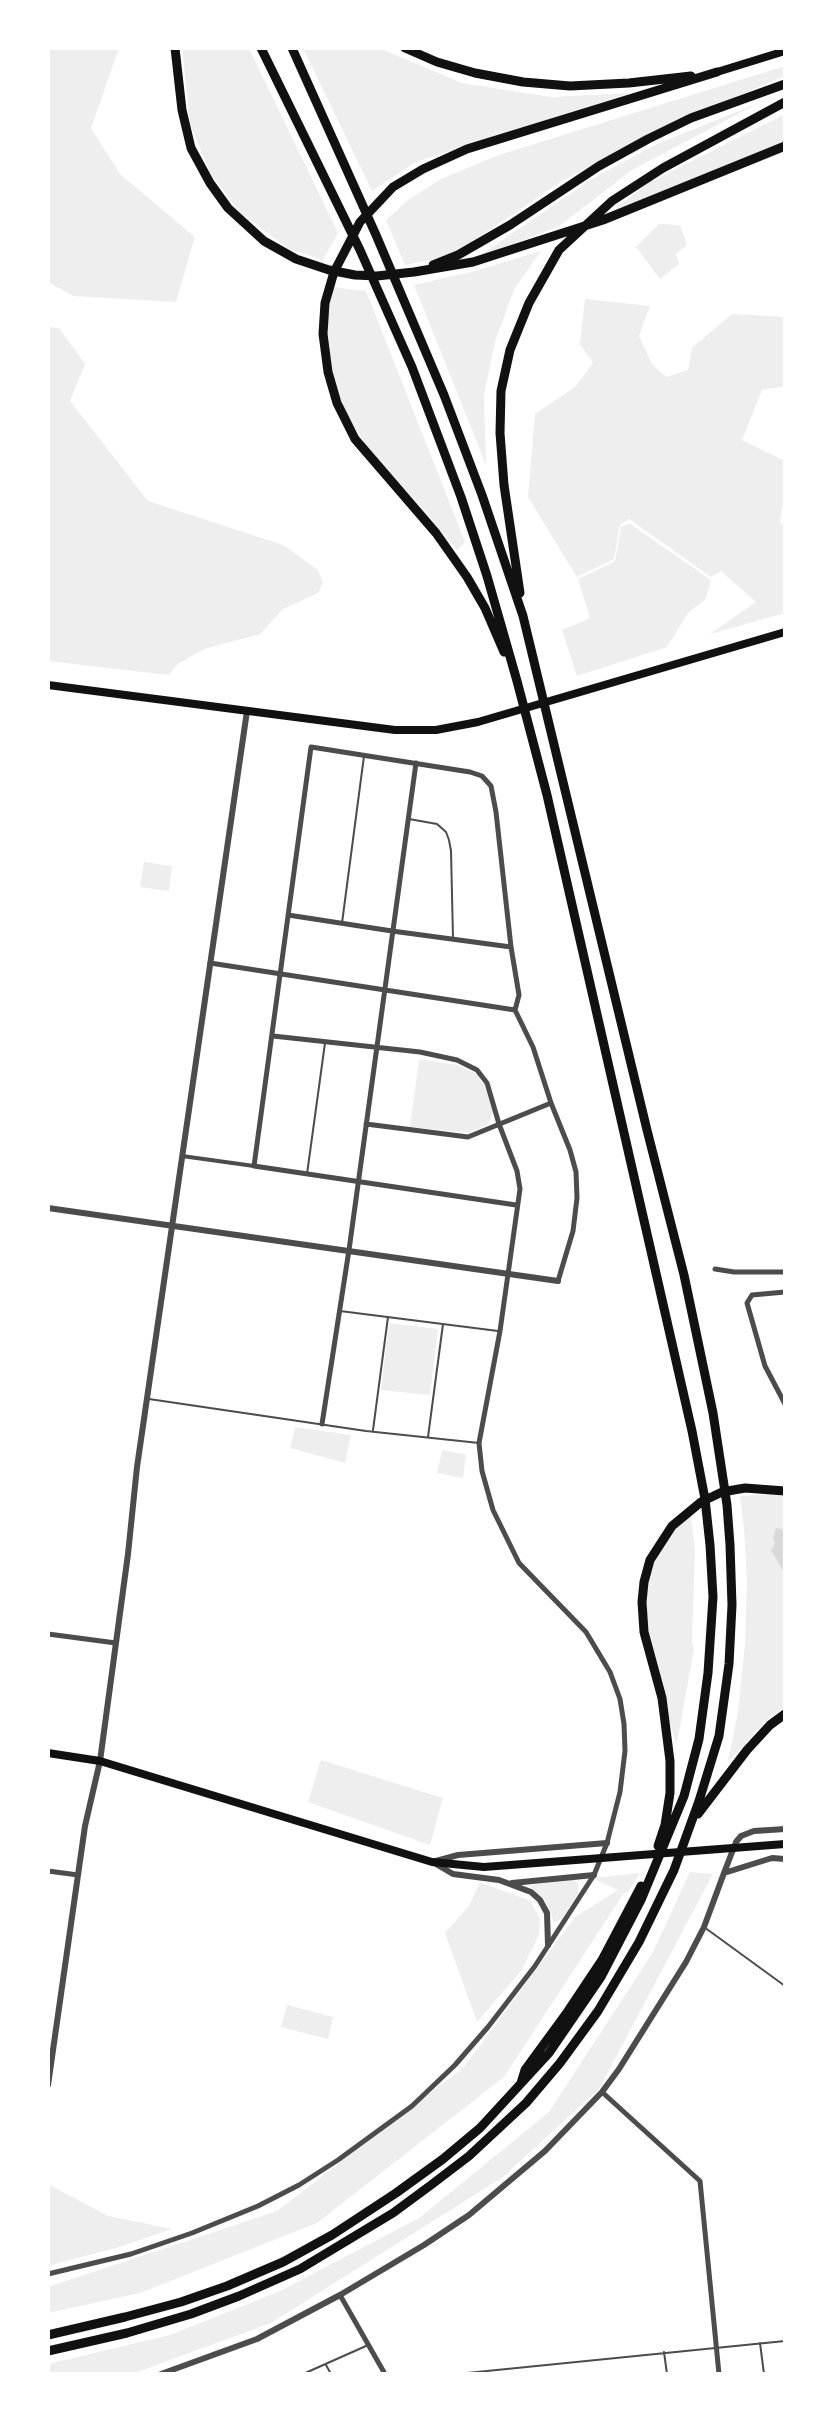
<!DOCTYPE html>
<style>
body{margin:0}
#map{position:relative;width:833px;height:2422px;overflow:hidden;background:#fff;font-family:Ubuntu,sans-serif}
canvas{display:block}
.frame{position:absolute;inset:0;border:50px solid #fff;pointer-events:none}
</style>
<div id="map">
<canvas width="833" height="2422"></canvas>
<div class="frame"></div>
</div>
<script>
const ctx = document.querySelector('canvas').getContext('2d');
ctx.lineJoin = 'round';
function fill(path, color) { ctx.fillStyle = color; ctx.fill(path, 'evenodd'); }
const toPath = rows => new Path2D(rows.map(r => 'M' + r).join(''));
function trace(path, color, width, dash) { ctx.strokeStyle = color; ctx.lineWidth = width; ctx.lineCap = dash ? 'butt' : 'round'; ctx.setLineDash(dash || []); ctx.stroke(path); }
fill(toPath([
 [48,48,119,48,91,128,120,174,195,237,176,302,73,296,48,282],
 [182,48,249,48,338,233,323,260,289,249,241,213,210,173,190,124],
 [303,48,379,48,462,83,551,97,631,93,416,162,372,191],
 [785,66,785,76,665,126,562,181,466,246,443,257,405,265,386,220,408,200,441,179,499,155],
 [761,102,632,170,558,227,478,257,590,180,657,144],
 [785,114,785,141,667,191,613,210,648,183],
 [659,224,680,225,687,245,676,254,679,264,660,279,636,247],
 [541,251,515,288,496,338,484,394,486,465,414,285,475,271],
 [332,287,366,291,465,542,457,550,415,500,379,465,347,415,331,373,324,330],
 [585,299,650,306,639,336,652,364,666,377,688,370,692,348,732,314,785,317,785,382,782,387,762,390,742,440,785,461,785,493,780,522,785,525,785,613,710,634,756,602,721,571,711,577,629,519,620,525,614,559,577,577,528,497,535,414,575,387,593,363,580,344],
 [48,327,59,328,85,364,70,401,148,501,283,545,318,570,323,583,318,593,283,609,260,634,204,649,178,664,169,675,48,661],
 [629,523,711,580,706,599,688,613,667,647,577,676,562,630,590,618,578,579,615,561,621,527],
 [144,862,172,866,169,891,140,887],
 [419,1059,457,1065,477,1074,485,1088,493,1112,489,1124,469,1133,410,1127],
 [389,1323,438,1329,430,1395,381,1390],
 [295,1427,351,1435,345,1463,290,1448],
 [442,1450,466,1455,463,1478,437,1473],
 [771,1494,785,1496,785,1707,769,1718,728,1762,738,1711,745,1644,747,1581,744,1528,740,1496],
 [690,1510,695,1549,692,1642,694,1649,677,1743,675,1740,644,1632,650,1560],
 [321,1760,443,1798,430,1845,308,1802],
 [690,1872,713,1874,599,2089,503,2177,271,2323,132,2374,48,2374,48,2364,170,2335,280,2291,419,2218,549,2112,653,1952],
 [640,1873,627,1893,624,1893,504,2077,317,2223,140,2293,48,2313,48,2287,277,2211,464,2067,575,1917,618,1890,592,1878],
 [572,1879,578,1883,578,1894,562,1919,554,1922,545,1900,531,1888,531,1885],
 [480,1882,531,1901,540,1919,539,1935,521,1971,477,2022,445,1933,469,1906],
 [287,2005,333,2017,328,2039,281,2027],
 [48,2184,108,2216,172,2229,119,2247,48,2266]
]), '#eee');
fill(toPath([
 [776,1528,782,1529,785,1537,785,1574,771,1550,775,1544,773,1538]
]), '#d9d9d9');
trace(toPath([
 [409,819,437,824,446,832,449,840,451,851,453,938],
 [342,923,364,756],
 [307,1174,325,1043],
 [340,1311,498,1331],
 [149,1399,366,1431,479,1443],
 [373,1430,388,1317],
 [428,1437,443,1324],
 [704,1927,785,1986],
 [760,2343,764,2374],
 [664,2352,667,2374],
 [326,2365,331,2374],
 [303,2374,366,2346],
 [457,2374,785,2341]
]), '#4c4c4c', 2);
trace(toPath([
 [182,1156,254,1166]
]), '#4c4c4c', 4);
trace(toPath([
 [288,915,392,931,511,947],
 [210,963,515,1010],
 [366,1124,468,1137,551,1103],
 [516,1205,254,1166,311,747,470,772,482,776,491,786,496,812,511,947,519,995,515,1010,533,1047,551,1103,570,1150,576,1172,577,1198,573,1231,558,1281],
 [715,1269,734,1272,785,1272],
 [785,1292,752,1295,747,1303,765,1366,785,1404],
 [322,1424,349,1250,416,763],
 [48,1634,116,1643],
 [48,1871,78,1875],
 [602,2092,700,2181,719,2374],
 [48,2274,131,2254,192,2233,258,2206,299,2185,338,2160,412,2106,455,2065,488,2027,535,1966,594,1875,607,1843,620,1792,625,1751,624,1724,620,1699,610,1672,586,1632,519,1563,493,1510,482,1471,479,1443,500,1331,520,1189,517,1171,499,1124,487,1083,477,1070,457,1060,420,1052,273,1036],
 [340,2295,385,2374]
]), '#4c4c4c', 5);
trace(toPath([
 [48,1208,558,1281],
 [785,1829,754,1831,741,1836,736,1842,724,1873,772,1858,785,1859],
 [436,1861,458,1855,607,1843],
 [436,1864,453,1874,499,1880,531,1892,540,1900,547,1913,548,1945],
 [512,1883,594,1875],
 [48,2085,85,1826,100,1761,128,1554,137,1467,247,711],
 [161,2374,257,2339,340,2295,424,2245,469,2215,545,2151,602,2092,619,2069,686,1962,704,1927,724,1873]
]), '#4c4c4c', 6);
trace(toPath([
 [48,685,395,730,436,730,478,722,785,632],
 [48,1753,100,1761,432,1862,484,1867,785,1844]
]), '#111', 8);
trace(toPath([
 [717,72,785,51]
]), '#111', 8);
trace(toPath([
 [175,48,182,110,191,148,210,183,228,208,264,241,296,259,329,270,355,275,377,276,414,272,473,262,603,220,785,146],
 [405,48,437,62,475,73,523,82,570,86,629,83,691,76],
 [433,265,458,255,510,225,599,166,648,139,691,118,785,84],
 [520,593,504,485,500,433,501,391,510,350,529,303,559,250,612,201,663,168,785,102],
 [504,652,485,608,467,577,436,533,355,439,337,403,328,372,323,334,325,303,334,272,360,222,393,187,423,169,467,149,717,72],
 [698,1814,747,1750,770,1725,785,1714],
 [658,1846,665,1825,670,1793,670,1761,662,1698,644,1632,642,1602,644,1582,650,1560,672,1526,701,1502,722,1492,745,1488,785,1491],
 [521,2083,525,2070,566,2014,602,1960,641,1886],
 [48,2335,125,2317,181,2302,227,2286,283,2262,332,2235,396,2193,443,2159,480,2128,549,2053,601,1977,641,1900,684,1796,699,1739,708,1673,713,1597,710,1545,705,1499,692,1431,547,795,517,681,487,576,461,497,412,367,360,250,261,48],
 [48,2351,127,2333,191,2314,239,2296,300,2269,393,2213,431,2185,469,2156,526,2103,560,2063,598,2011,639,1942,674,1870,699,1801,719,1736,729,1664,732,1605,730,1545,727,1505,713,1413,684,1275,647,1130,523,616,482,495,444,395,376,235,292,48]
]), '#111', 9);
</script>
